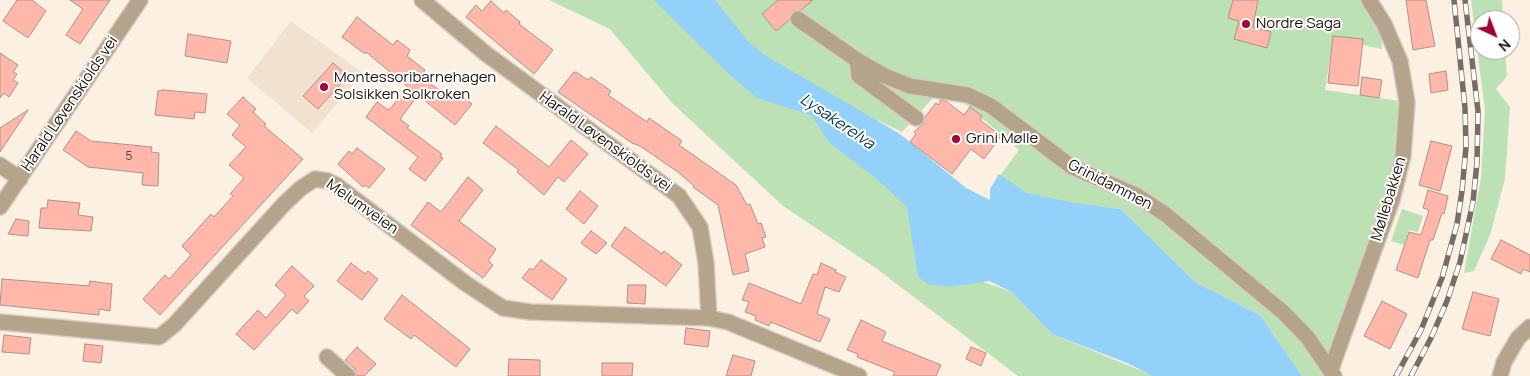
<!DOCTYPE html>
<meta charset="utf-8">
<style>
body{margin:0}
#map{position:relative;width:1530px;height:376px;overflow:hidden;background:#fcf0e3;font-family:Manrope,sans-serif}
canvas{display:block}
.north{position:absolute;left:1470px;top:10px;width:50px;height:50px;box-sizing:border-box;background:#fff;border:1px solid #a3a19e;border-radius:50%;rotate:137deg;font-size:14px;font-weight:700;line-height:20px;text-align:center;color:#1a130c}
.north::after{content:'';display:block;margin:auto;width:18px;height:22px;background:#a10135;clip-path:polygon(50% 0,100% 100%,50% 72%,0 100%)}
</style>
<div id="map">
<canvas width="1530" height="376"></canvas>
<div class="north">N</div>
</div>
<script>
const ctx = document.querySelector('canvas').getContext('2d');
ctx.lineJoin = 'round';
function fill(path, color) { ctx.fillStyle = color; ctx.fill(path, 'evenodd'); }
const toPath = rows => new Path2D(rows.map(r => 'M' + r).join(''));
function trace(path, color, width, dash) { ctx.strokeStyle = color; ctx.lineWidth = width; ctx.lineCap = dash ? 'butt' : 'round'; ctx.setLineDash(dash || []); ctx.stroke(path); }
function write(font, color, halo, rows, align = 'center') {
  ctx.font = font + ' Manrope,sans-serif'; ctx.lineWidth = 4; ctx.setLineDash([]); ctx.textBaseline = 'middle'; ctx.strokeStyle = halo; ctx.fillStyle = color; for (const [text, x, y, turn = 0] of rows) {
    ctx.save(); ctx.translate(x, y); ctx.rotate((+turn || 0) * Math.PI / 180); ctx.textAlign = isNaN(turn) ? turn : align; if (halo) ctx.strokeText(text, 0, 0); ctx.fillText(text, 0, 0); ctx.restore();
  }
}
fill(toPath([
 [291,21,363,73,312,133,247,78]
]), '#f0e2cf');
fill(toPath([
 [549,0,1363,0,1381,35,1382,49,1333,39,1325,90,1407,102,1403,156,1334,376,1302,376,1260,315,1195,282,1121,209,1055,201,1027,193,1000,176,1019,150,947,88,932,99,902,132,877,120,914,180,928,284,981,281,1012,292,1052,334,1154,376,1018,376,877,269,783,206,672,103,610,29],
 [1471,0,1502,0,1503,20,1480,20,1480,50,1505,50,1507,76,1496,89,1510,107,1505,179,1490,235,1474,271,1464,273,1481,178,1485,111],
 [1402,209,1423,216,1418,232,1409,230,1404,245,1391,241]
]), '#bce1b5');
fill(toPath([
 [654,0,715,0,747,40,763,54,900,134,966,188,990,200,990,189,999,174,1027,193,1074,203,1121,209,1195,282,1260,315,1302,376,1153,376,1127,363,1052,334,1012,292,989,281,947,287,928,284,918,277,907,207,878,180,830,143,811,115,757,98,730,75]
]), '#93d0fa');
const building = toPath([
 [17,0,32,0,46,11,28,38,3,21,17,0],
 [70,0,110,0,80,44,66,35,83,9,70,0],
 [778,0,813,0,801,10,794,11,789,20,776,31,762,14,778,0],
 [1233,0,1258,0,1253,27,1271,32,1267,48,1234,39,1239,21,1228,18,1233,0],
 [1406,0,1426,0,1435,46,1413,50,1406,0],
 [491,1,504,13,506,10,520,22,519,24,553,50,534,74,466,17,476,5,482,11,491,1],
 [357,17,393,45,397,40,410,50,407,56,425,70,421,76,444,94,448,88,456,94,458,92,472,104,455,125,418,95,400,119,409,126,407,128,442,154,440,157,443,158,425,181,409,169,418,157,366,117,377,102,388,110,390,109,408,87,366,52,365,54,342,37,357,17],
 [188,34,231,41,227,63,185,56,188,34],
 [1333,36,1363,39,1358,86,1328,83,1333,36],
 [0,53,18,65,13,72,17,74,13,80,18,83,9,97,4,93,0,98,0,53],
 [333,63,348,76,318,109,303,96,333,63],
 [1446,71,1448,90,1431,93,1429,74,1446,71],
 [576,72,588,80,591,77,611,91,608,95,647,122,649,118,682,141,679,145,736,185,747,205,750,204,758,224,761,223,766,237,762,238,765,247,745,254,749,271,733,275,718,205,693,187,694,186,678,172,640,146,632,143,558,92,573,73,576,72],
 [1362,77,1382,80,1379,98,1360,95,1362,77],
 [163,90,207,94,205,113,195,112,194,119,155,115,158,91,163,90],
 [243,97,256,109,253,112,266,124,264,126,303,159,160,315,143,299,165,275,169,279,191,255,182,246,211,214,214,217,233,196,230,194,244,178,229,165,246,147,232,135,240,125,227,114,243,97],
 [941,100,946,101,964,115,970,107,982,116,980,120,1001,136,984,159,971,149,952,174,910,142,916,134,914,132,923,124,925,117,936,103,938,105,941,100],
 [28,110,0,152,0,128,28,110],
 [496,126,549,167,571,140,588,154,564,182,558,177,544,195,517,172,519,170,483,143,496,126],
 [76,131,91,141,152,147,151,152,159,153,158,186,142,185,143,173,88,167,63,150,76,131],
 [1431,141,1452,146,1440,191,1419,185,1431,141],
 [357,148,385,169,369,188,365,185,363,187,338,164,349,151,352,154,357,148],
 [468,177,483,190,459,221,496,249,488,261,493,265,483,278,411,225,428,202,441,212,468,177],
 [1428,190,1448,196,1444,214,1442,213,1433,240,1430,240,1418,278,1396,270,1409,232,1421,235,1429,210,1423,208,1428,190],
 [580,191,598,206,584,224,566,209,580,191],
 [48,200,80,203,78,215,93,217,91,231,39,228,41,208,47,208,48,200],
 [16,219,29,221,28,236,8,234,16,219],
 [625,227,662,254,664,251,682,265,666,286,611,246,625,227],
 [591,231,607,243,596,254,581,243,591,231],
 [1501,240,1530,255,1530,272,1523,269,1521,274,1491,259,1501,240],
 [541,260,567,279,552,300,522,278,530,268,533,270,541,260],
 [351,263,365,274,368,271,378,279,362,300,337,281,351,263],
 [821,263,836,270,835,272,846,277,839,292,825,287,817,314,830,319,820,342,771,322,769,326,755,320,756,316,745,312,749,302,742,300,749,283,801,304,813,274,817,275,821,263],
 [292,266,314,286,304,296,309,301,297,314,292,309,254,350,236,334,258,310,266,318,286,295,275,285,292,266],
 [2,279,89,286,90,281,112,284,110,311,99,309,99,315,0,305,2,279],
 [628,285,646,285,645,304,627,303,628,285],
 [1473,292,1499,299,1490,336,1462,329,1473,292],
 [402,295,470,349,456,367,414,335,411,339,384,319,402,295],
 [1382,301,1407,314,1390,349,1364,336,1382,301],
 [861,320,886,332,882,341,941,365,936,376,893,376,895,372,857,357,858,354,847,350,861,320],
 [686,328,710,331,708,347,684,344,686,328],
 [4,335,31,338,29,354,2,352,4,335],
 [85,344,103,346,101,363,83,361,85,344],
 [357,347,376,364,364,376,357,376,355,369,345,360,357,347],
 [971,347,986,353,981,366,966,359,971,347],
 [733,355,755,361,751,376,726,376,733,355],
 [509,359,540,360,540,376,508,376,509,359],
 [602,363,633,363,632,376,602,376,602,363]
]);
fill(building, '#feb7a9');
trace(building, '#ae918c', 1);
const minor = toPath([
 [422,0,485,53,679,196,700,227,706,263,709,318,728,322,859,376],
 [798,19,857,60,885,76,910,86,968,95,991,106,1072,167,1136,195,1165,214,1284,313,1308,338,1334,376],
 [857,60,859,76,916,118],
 [0,165,20,179],
 [0,207,140,0],
 [0,322,159,337,174,325,284,204,301,188,315,179,328,181,336,185,465,283,503,308,531,312,709,318],
 [327,357,348,376],
 [1331,369,1392,200,1403,156,1407,102,1400,61,1384,24,1369,0],
 [1500,376,1504,362,1518,338,1530,327]
]);
trace(minor, '#d8cdc1', 18);
trace(minor, '#b3a48b', 15);
const rail = toPath([
 [1396,376,1421,330,1442,278,1457,224,1462,191,1466,147,1465,108,1454,0],
 [1411,376,1431,338,1447,301,1460,262,1473,202,1477,162,1478,111,1465,0]
]);
trace(rail, '#766d64', 5.5);
trace(rail, '#fff', 4, [11]);
for (const [x, y, r, color] of [
 [1246,24,5,"#a10135"],
 [324,87,5,"#a10135"],
 [956,139,5,"#a10135"]
]) { const dot = new Path2D(); dot.arc(x, y, r, 0, 2 * Math.PI); ctx.fillStyle = color; ctx.fill(dot); trace(dot, '#fff', 2); }
write('12px', '#533c33', null, [
 ["5",129,157]
]);
write('15px', '#1a130c', '#fff', [
 ["Nordre Saga",1256,24],
 ["Montessoribarnehagen",334,78],
 ["Solsikken Solkroken",334,95],
 ["Grini Mølle",966,139]
], 'left');
write('15px', '#1a130c', '#fff', [
 ["Harald Løvenskiolds vei",70,104,-56],
 ["Harald Løvenskiolds vei",605,142,36],
 ["Grinidammen",1110,185,27],
 ["Møllebakken",1389,199,-73],
 ["Melumveien",362,207,35]
]);
write('italic 16px', '#033753', '#fff', [
 ["Lysakerelva",837,122,34]
]);
</script>
